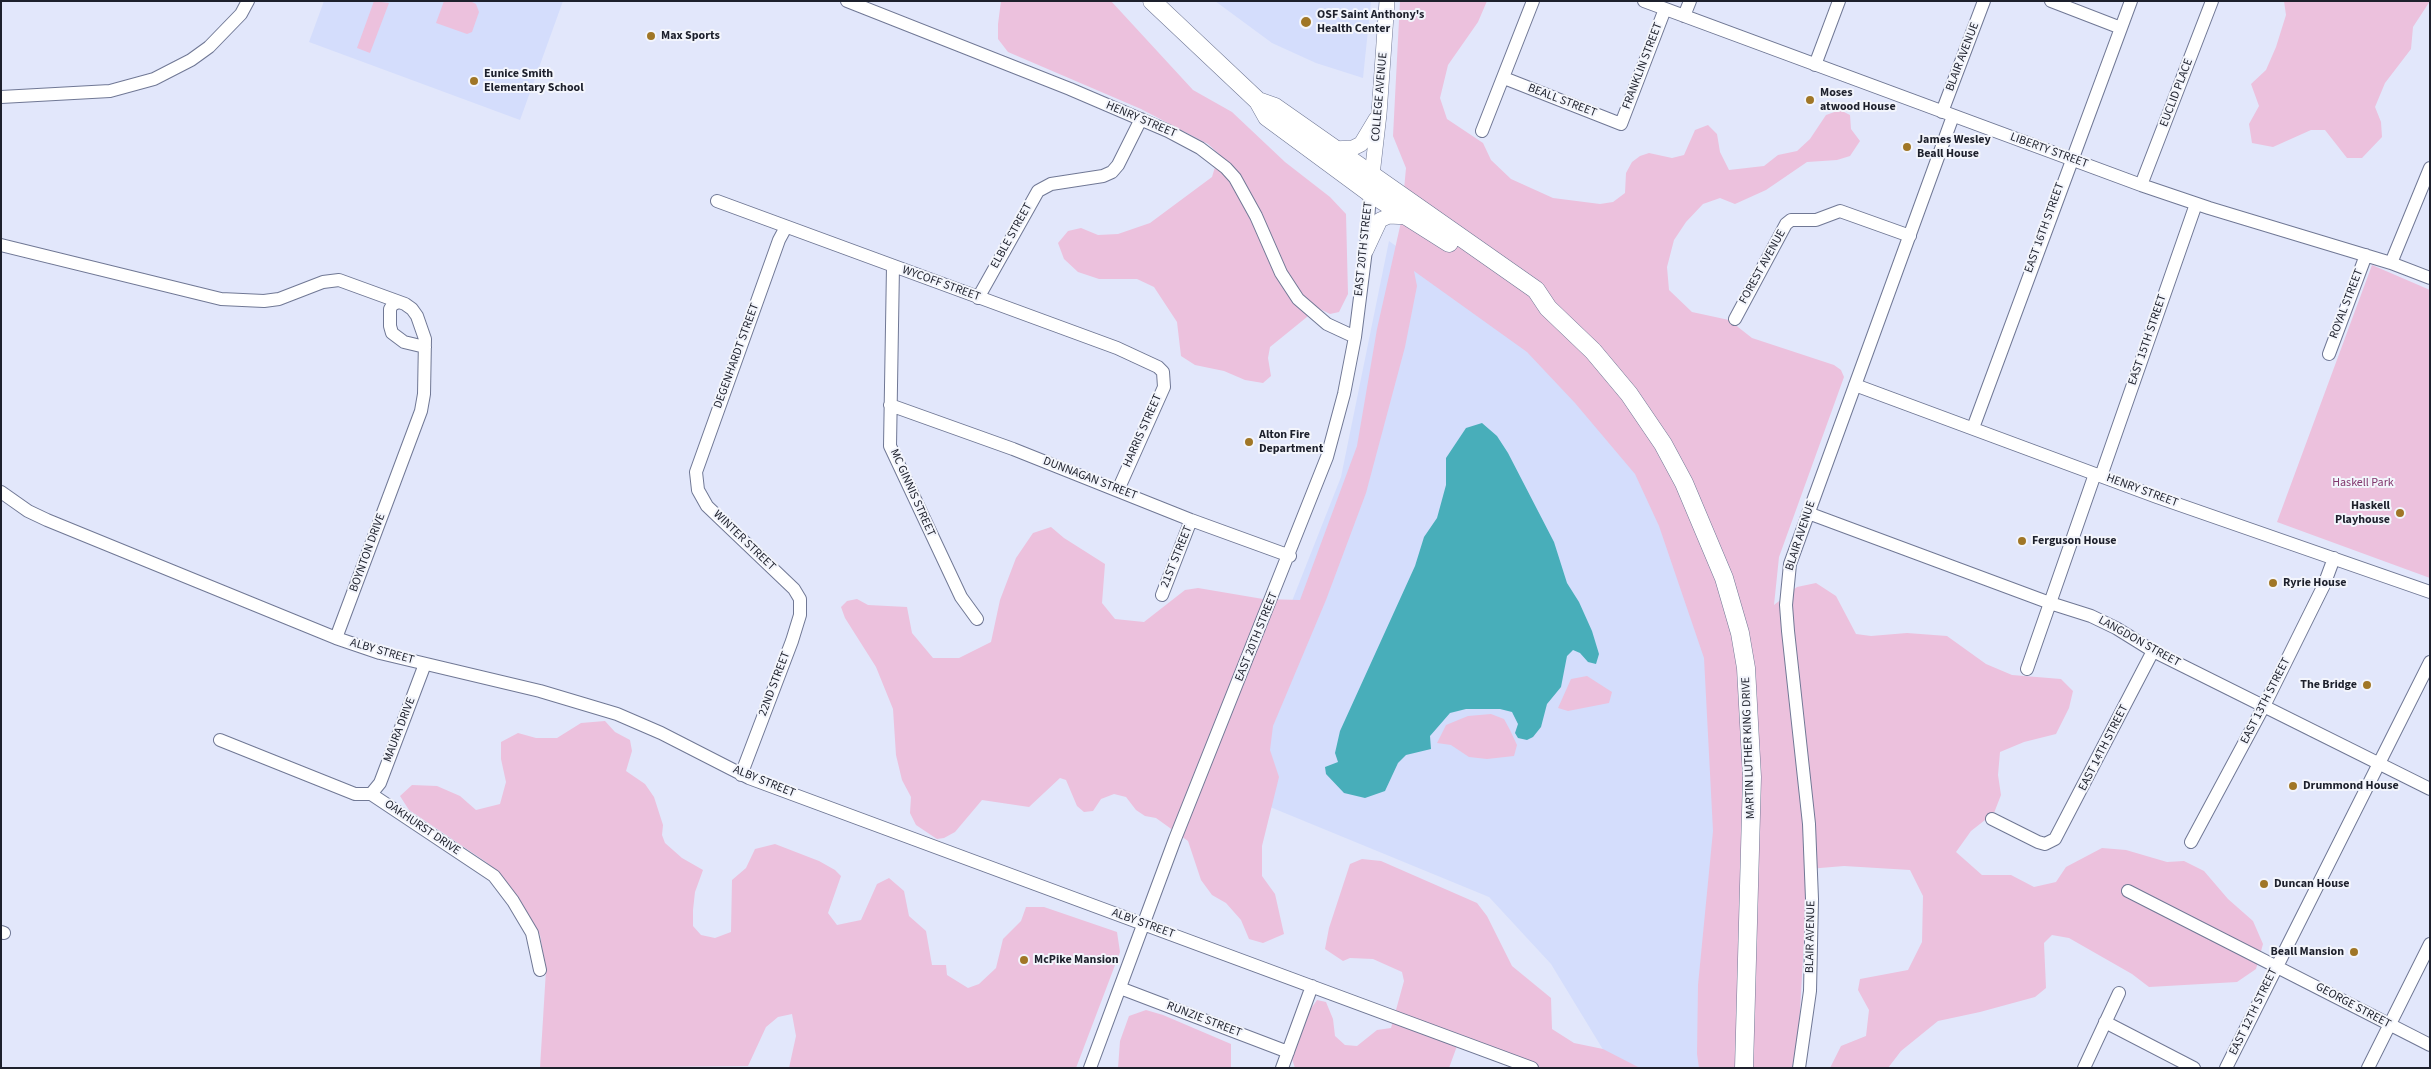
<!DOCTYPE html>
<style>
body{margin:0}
#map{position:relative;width:2431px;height:1069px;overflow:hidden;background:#e2e7fb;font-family:"Source Sans 3",sans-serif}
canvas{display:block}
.frame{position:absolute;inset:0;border:2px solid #1d202c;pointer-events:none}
</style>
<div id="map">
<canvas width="2431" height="1069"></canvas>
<div class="frame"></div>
</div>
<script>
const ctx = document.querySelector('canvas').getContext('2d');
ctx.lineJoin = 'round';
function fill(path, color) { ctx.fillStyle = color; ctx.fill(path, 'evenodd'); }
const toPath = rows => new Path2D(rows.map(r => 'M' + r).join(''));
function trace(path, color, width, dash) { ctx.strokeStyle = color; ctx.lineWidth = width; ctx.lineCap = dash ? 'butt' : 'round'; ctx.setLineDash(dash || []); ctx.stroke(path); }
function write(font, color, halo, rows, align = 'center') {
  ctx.font = font + ' "Source Sans 3",sans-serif'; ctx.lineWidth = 4; ctx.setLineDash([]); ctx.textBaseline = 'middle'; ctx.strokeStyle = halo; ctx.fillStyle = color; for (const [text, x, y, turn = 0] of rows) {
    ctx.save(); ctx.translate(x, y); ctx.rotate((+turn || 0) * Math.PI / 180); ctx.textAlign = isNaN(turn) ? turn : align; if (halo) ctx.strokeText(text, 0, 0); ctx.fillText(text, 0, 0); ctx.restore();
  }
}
fill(toPath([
 [324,1,563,1,520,120,309,42],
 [1215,1,1371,1,1363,78,1316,63,1272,43],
 [1389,241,1536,347,1651,485,1716,651,1717,1068,1618,1068,1613,1066,1551,964,1489,897,1219,786,1341,477]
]), '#d4ddfc');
fill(toPath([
 [374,1,389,3,370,53,357,48],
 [444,1,470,1,476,4,479,12,472,32,467,34,436,23],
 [1001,1,1111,1,1193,90,1232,112,1285,162,1330,197,1346,214,1348,294,1339,312,1330,314,1318,308,1270,347,1268,358,1271,376,1263,383,1245,380,1224,371,1195,365,1181,356,1177,322,1154,287,1137,279,1099,279,1078,272,1064,259,1058,243,1068,231,1081,228,1098,235,1118,234,1150,223,1212,177,1219,154,1208,144,1141,109,1008,52,998,39,998,24],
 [1400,1,1487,1,1478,22,1448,65,1440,98,1447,119,1483,143,1491,160,1511,179,1553,198,1600,204,1613,202,1625,193,1626,173,1632,162,1640,156,1649,153,1672,158,1684,155,1695,130,1708,125,1717,134,1720,152,1729,170,1764,166,1778,155,1797,151,1810,139,1826,115,1840,110,1850,115,1851,129,1860,141,1850,156,1837,160,1807,162,1766,190,1735,204,1720,198,1703,204,1686,222,1674,240,1667,267,1669,290,1692,312,1729,320,1752,338,1834,365,1841,370,1844,377,1779,557,1774,605,1797,587,1816,583,1836,596,1856,634,1871,636,1907,633,1947,636,1986,664,2012,675,2061,679,2073,691,2069,708,2056,734,2024,742,2000,752,1998,775,2001,795,1994,813,1971,831,1956,852,1982,875,2011,875,2034,887,2056,882,2066,867,2102,848,2126,850,2167,862,2184,861,2204,871,2228,899,2253,921,2263,944,2256,969,2237,982,2149,987,2132,974,2069,938,2052,935,2044,943,2046,988,2035,997,1980,1012,1938,1021,1901,1051,1888,1068,1830,1068,1841,1046,1866,1036,1869,1010,1858,990,1860,979,1908,970,1922,942,1923,896,1910,870,1844,866,1808,869,1799,1029,1792,1068,1699,1068,1697,1054,1698,985,1713,831,1704,658,1659,526,1635,474,1575,403,1527,352,1414,271,1417,286,1405,347,1366,493,1326,600,1273,726,1270,750,1279,777,1262,846,1262,876,1275,894,1284,934,1263,943,1249,939,1241,920,1226,903,1212,895,1201,880,1188,841,1156,818,1145,816,1136,810,1126,797,1114,794,1101,799,1093,811,1084,812,1077,806,1066,780,1060,778,1029,807,982,800,955,832,944,838,937,839,916,825,910,813,911,797,902,780,896,755,893,709,876,667,845,618,841,607,847,601,857,599,868,605,907,607,912,633,933,658,959,658,991,642,1000,600,1016,558,1033,533,1051,527,1064,538,1105,564,1102,603,1115,619,1144,622,1185,590,1198,588,1263,599,1300,600,1357,446,1377,329,1401,222,1406,168,1393,136],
 [2284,1,2430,1,2413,27,2411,49,2385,83,2375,107,2381,122,2382,137,2362,158,2347,158,2325,130,2311,130,2273,147,2252,143,2249,124,2259,106,2251,84,2266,70,2276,47,2286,15],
 [2372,265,2430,290,2430,578,2277,522],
 [1587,676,1612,692,1609,703,1568,711,1558,708,1571,679],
 [1491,714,1504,719,1510,730,1517,745,1514,756,1487,759,1469,757,1451,745,1437,743,1446,725,1468,716],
 [605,721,615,732,630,740,632,751,626,771,645,784,654,797,663,825,662,835,665,843,682,858,703,870,695,892,693,910,693,926,701,935,715,938,731,932,732,880,746,868,755,849,775,844,819,861,835,870,841,876,828,913,837,925,861,920,877,884,889,878,904,891,909,916,926,931,932,965,946,965,947,975,968,988,979,984,996,968,1003,939,1021,921,1026,907,1044,907,1117,932,1120,952,1076,1068,789,1068,796,1036,792,1014,778,1017,766,1027,748,1066,540,1068,546,970,540,935,511,890,486,862,409,810,400,796,412,785,437,786,460,796,476,810,500,804,506,782,501,759,501,742,518,733,536,738,557,738,581,723],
 [1362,859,1381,861,1477,903,1487,916,1512,966,1551,998,1552,1029,1574,1043,1603,1049,1640,1068,1521,1068,1457,1046,1449,1068,1295,1068,1292,1059,1310,1010,1317,1000,1326,1002,1333,1019,1335,1036,1345,1045,1357,1046,1377,1030,1391,1028,1404,981,1402,972,1373,959,1350,958,1343,961,1325,949,1329,928,1350,864],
 [1146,1010,1163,1015,1231,1044,1231,1068,1118,1068,1120,1041,1129,1016]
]), '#ecc1dd');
fill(toPath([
 [1482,423,1497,436,1508,453,1554,542,1567,583,1579,602,1592,631,1599,654,1596,664,1588,662,1580,653,1573,650,1567,656,1561,687,1547,704,1541,727,1533,737,1527,740,1518,738,1515,733,1518,724,1512,712,1500,709,1466,709,1450,713,1430,736,1431,749,1406,755,1398,763,1385,791,1365,798,1344,793,1326,774,1325,767,1338,762,1335,753,1340,731,1415,566,1424,537,1437,518,1446,485,1446,458,1466,428]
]), '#48aeba');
const minor = toPath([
 [847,1,1070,89,1168,131,1200,148,1226,168,1235,178,1256,216,1281,273,1298,299,1327,324,1355,337],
 [1644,1,2141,185,2209,208,2391,263,2430,278],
 [2051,1,2121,28],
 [1684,16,1690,1],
 [1815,65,1839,1],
 [1504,78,1621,124,1665,9],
 [1,97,110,91,154,79,191,60,209,47,241,14,248,1],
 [1942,112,1984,1],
 [1482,131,1533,1],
 [2141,185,2212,1],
 [717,201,1117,348,1158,367,1163,372,1164,387,1118,490],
 [1,245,221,299,264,301,279,299,323,282,339,280,405,304,412,309,417,316,425,339,424,394,421,411,336,638],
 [2391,263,2430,168],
 [893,266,890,446,961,597,977,619],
 [978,298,1038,191,1051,184,1103,176,1112,172,1118,165,1141,119],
 [399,302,393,304,390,309,390,326,392,333,404,342,425,347],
 [1735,319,1786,224,1791,220,1816,220,1840,211,1910,236],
 [2329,354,2366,255],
 [1855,385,2157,497,2430,592],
 [890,405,1013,449,1191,520,1290,556],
 [1973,428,2131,1],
 [2101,476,2196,204],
 [1,492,28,511,47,520,336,638,380,653,540,691,617,714,661,733,749,778,1532,1068],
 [1808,513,2050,603,2091,616,2116,628,2153,651,2430,789],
 [1162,595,1191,520],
 [2027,669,2095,474],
 [220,740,355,794,371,794,494,876,513,901,532,933,540,970],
 [741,775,792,641,800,615,800,599,794,589,707,506,698,490,696,472,779,240,786,227],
 [371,794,380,783,425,664],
 [1992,819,2038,842,2045,844,2055,839,2153,651],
 [2191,842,2264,706,2324,585,2334,558],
 [2128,891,2430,1045],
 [1,932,4,933],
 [1120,988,1288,1052],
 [2105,1022,2194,1068],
 [1090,1068,1175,839,1327,457,1344,394,1355,337,1366,250,1370,193],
 [1282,1068,1312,986],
 [1799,1068,1810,991,1812,899,1809,824,1788,631,1786,605,1790,564,1953,116],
 [2084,1068,2119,993],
 [2226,1068,2430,662],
 [2368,1068,2430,944]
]);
const major = toPath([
 [1333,149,1353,148,1361,144,1376,119],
 [1371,184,1379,114,1387,1],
 [1366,250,1380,220,1389,216,1409,217]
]);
const highway = toPath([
 [1152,1,1258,101,1267,117,1370,193,1449,243],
 [1258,101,1275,107,1536,290,1548,308,1593,351,1629,394,1663,444,1684,483,1724,578,1740,633,1746,668,1752,777,1744,1068]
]);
trace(minor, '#707895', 14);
trace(major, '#707895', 16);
trace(highway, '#707895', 19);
trace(minor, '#fff', 12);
trace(major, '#fff', 15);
trace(highway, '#fff', 18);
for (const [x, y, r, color] of [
 [1306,22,6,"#a07626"],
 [651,36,5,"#a07626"],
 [474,81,5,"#a07626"],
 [1810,100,5,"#a07626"],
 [1907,147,5,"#a07626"],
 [1249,442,5,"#a07626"],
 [2400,513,5,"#a07626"],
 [2022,541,5,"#a07626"],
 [2273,583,5,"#a07626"],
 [2367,685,5,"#a07626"],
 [2293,786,5,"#a07626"],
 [2264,884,5,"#a07626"],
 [2354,952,5,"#a07626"],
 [1024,960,5,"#a07626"]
]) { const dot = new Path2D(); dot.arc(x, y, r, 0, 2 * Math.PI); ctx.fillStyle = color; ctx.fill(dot); trace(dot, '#f3f5fc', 2); }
write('bold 12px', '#1d202c', '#f3f5fc', [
 ["OSF Saint Anthony's",1317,15],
 ["Health Center",1317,29],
 ["Max Sports",661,36],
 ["Eunice Smith",484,74],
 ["Elementary School",484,88],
 ["Moses",1820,93],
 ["atwood House",1820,107],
 ["James Wesley",1917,140],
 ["Beall House",1917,154],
 ["Alton Fire",1259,435],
 ["Department",1259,449],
 ["Haskell",2390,506,"right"],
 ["Playhouse",2390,520,"right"],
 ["Ferguson House",2032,541],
 ["Ryrie House",2283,583],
 ["The Bridge",2357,685,"right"],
 ["Drummond House",2303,786],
 ["Duncan House",2274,884],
 ["Beall Mansion",2344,952,"right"],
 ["McPike Mansion",1034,960]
], 'left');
write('12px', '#1d202c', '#f3f5fc', [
 ["BLAIR AVENUE",1963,57,-69],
 ["FRANKLIN STREET",1643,66,-69],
 ["EUCLID PLACE",2177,93,-69],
 ["COLLEGE AVENUE",1380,97,-85],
 ["BEALL STREET",1562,101,21],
 ["HENRY STREET",1141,120,23],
 ["LIBERTY STREET",2049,151,20],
 ["EAST 16TH STREET",2045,228,-70],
 ["ELBLE STREET",1012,236,-61],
 ["EAST 20TH STREET",1364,249,-84],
 ["FOREST AVENUE",1763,267,-61],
 ["WYCOFF STREET",941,284,20],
 ["ROYAL STREET",2347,304,-69],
 ["EAST 15TH STREET",2148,340,-71],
 ["DEGENHARDT STREET",737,356,-70],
 ["HARRIS STREET",1143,431,-66],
 ["DUNNAGAN STREET",1090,479,21],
 ["HENRY STREET",2142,491,20],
 ["MC GINNIS STREET",912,493,66],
 ["BLAIR AVENUE",1801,536,-72],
 ["WINTER STREET",744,541,44],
 ["BOYNTON DRIVE",368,553,-70],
 ["21ST STREET",1177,557,-68],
 ["EAST 20TH STREET",1257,637,-68],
 ["LANGDON STREET",2139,642,29],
 ["ALBY STREET",382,652,16],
 ["22ND STREET",775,684,-69],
 ["EAST 13TH STREET",2266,701,-63],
 ["MAURA DRIVE",400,730,-69],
 ["MARTIN LUTHER KING DRIVE",1749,748,-92],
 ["EAST 14TH STREET",2104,748,-63],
 ["ALBY STREET",764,782,22],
 ["OAKHURST DRIVE",422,828,34],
 ["ALBY STREET",1143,924,20],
 ["BLAIR AVENUE",1811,937,-89],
 ["GEORGE STREET",2353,1006,28],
 ["EAST 12TH STREET",2254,1012,-64],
 ["RUNZIE STREET",1204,1020,21]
]);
write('12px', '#82376d', '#f3f5fc', [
 ["Haskell Park",2363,483]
]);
</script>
